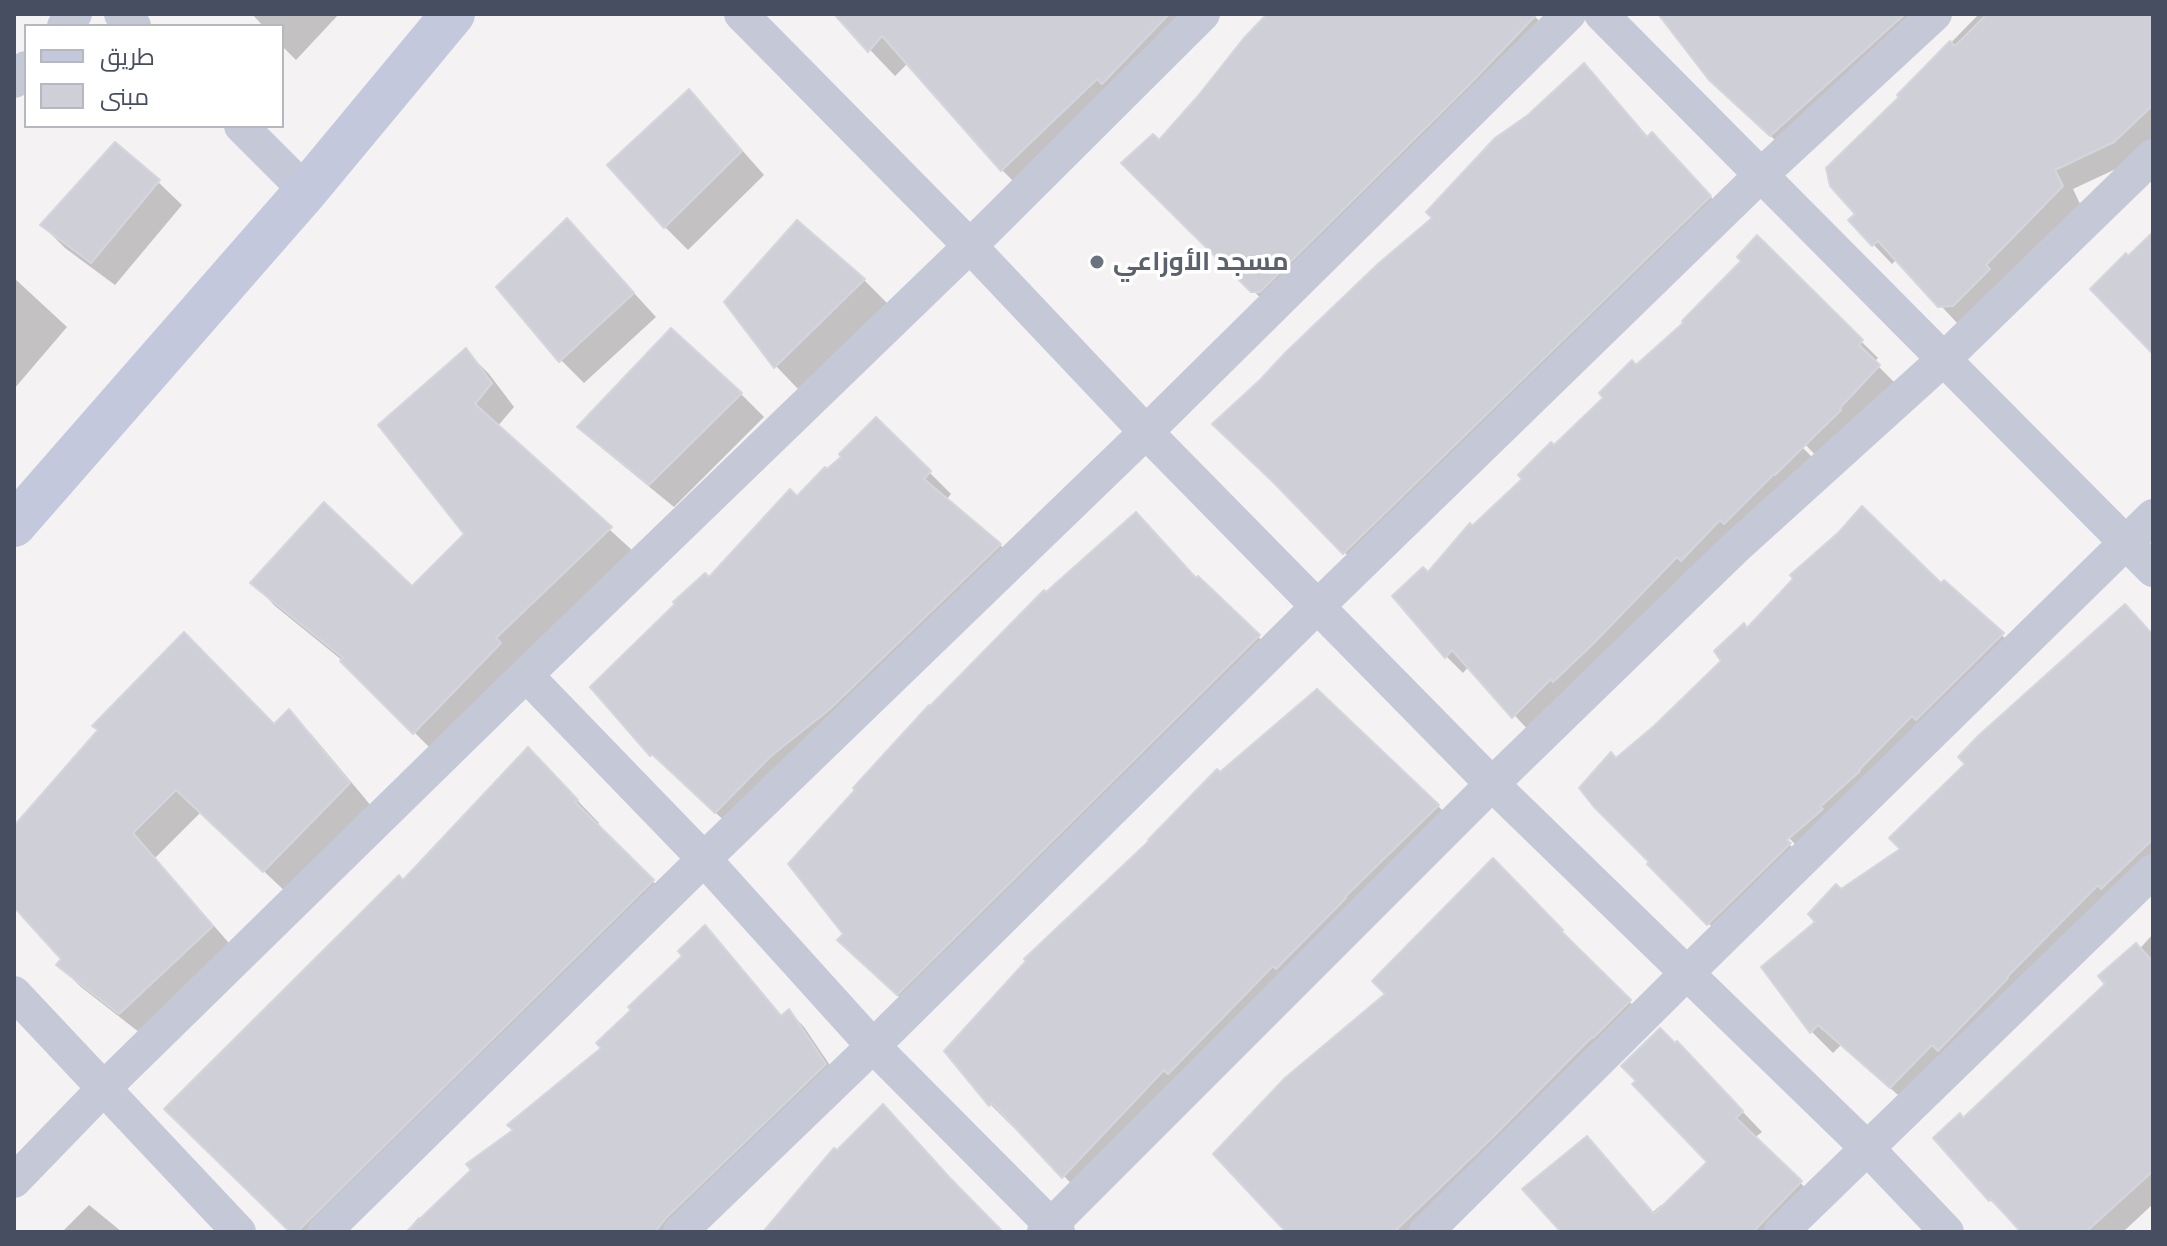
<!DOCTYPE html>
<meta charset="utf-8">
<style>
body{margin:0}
#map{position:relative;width:2167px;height:1246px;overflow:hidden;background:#f4f2f2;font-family:Lato,Cairo,sans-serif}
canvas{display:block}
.frame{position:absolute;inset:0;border:16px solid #484e61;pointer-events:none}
.legend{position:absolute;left:24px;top:24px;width:260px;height:104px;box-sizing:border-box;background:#fff;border:2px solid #b6b8c0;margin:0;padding:10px 14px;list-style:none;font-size:24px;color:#484e61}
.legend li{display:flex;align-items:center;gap:16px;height:40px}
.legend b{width:40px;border:2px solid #b6b8c0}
</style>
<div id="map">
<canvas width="2167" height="1246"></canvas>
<div class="frame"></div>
<ul class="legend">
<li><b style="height:10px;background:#c3c8dc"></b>طريق</li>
<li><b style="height:22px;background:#cecfd7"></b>مبنى</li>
</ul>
</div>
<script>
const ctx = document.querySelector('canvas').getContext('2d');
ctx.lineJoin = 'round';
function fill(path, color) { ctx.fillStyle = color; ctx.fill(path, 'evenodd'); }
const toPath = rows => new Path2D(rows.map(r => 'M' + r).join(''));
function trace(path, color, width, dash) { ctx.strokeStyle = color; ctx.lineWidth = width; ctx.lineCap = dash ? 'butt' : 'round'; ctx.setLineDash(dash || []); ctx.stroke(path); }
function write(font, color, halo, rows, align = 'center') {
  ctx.font = font + ' Lato,Cairo,sans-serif'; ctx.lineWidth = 7; ctx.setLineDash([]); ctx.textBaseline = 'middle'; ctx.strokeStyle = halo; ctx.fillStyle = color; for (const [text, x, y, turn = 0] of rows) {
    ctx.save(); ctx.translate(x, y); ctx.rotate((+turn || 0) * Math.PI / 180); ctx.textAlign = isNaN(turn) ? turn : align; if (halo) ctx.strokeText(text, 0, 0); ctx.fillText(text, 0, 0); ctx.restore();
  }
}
fill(toPath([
 [252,14,339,14,296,60,282,46,282,26,263,26],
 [836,14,1221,14,1129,109,1028,196,1002,170,908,63,895,76],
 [1270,14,1532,14,1551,32,1268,305,1191,231,1159,143],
 [1661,14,1945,14,1790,154,1731,99],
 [1979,14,2153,14,2153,141,2133,161,2073,189,2081,206,1959,325,1897,259,1892,264,1873,244,1858,214,1902,97,1900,95],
 [688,92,711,115,764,175,688,250,665,227],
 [1648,138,1667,150,1725,212,1360,568,1286,493,1434,219],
 [158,182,182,205,115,285,65,248,42,225],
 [567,220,656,317,584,383,561,360],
 [797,223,864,280,887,303,798,389,776,366],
 [1757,238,1878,358,1874,362,1895,383,1822,462,1799,438,1796,441,1818,463,1530,732,1469,666,1463,673,1447,657,1395,596,1428,574,1472,529,1637,367,1686,323,1744,261],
 [14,278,67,327,14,389],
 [466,351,489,374,514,407,497,427,633,551,437,755,343,661,275,606,253,583,413,589,466,534],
 [741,394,764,417,674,507,603,449,580,426],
 [876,419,951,494,946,500,1000,545,1022,567,739,834,652,755,592,687,827,472],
 [1198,579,1281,659,920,1016,862,963,845,935],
 [1944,583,2018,650,1804,853,1782,831,1779,834,1805,860,1724,939,1650,864,1616,760,1656,727,1724,661,1748,630,1941,586],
 [2153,635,2153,880,1913,1108,1841,1045,1833,1053,1812,1032,1764,968,1818,922,1841,892,1903,849],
 [289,712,312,735,372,807,288,894,201,812,155,858,235,950,144,1036,81,987,58,965,64,959,14,904,14,829,275,726],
 [550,772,599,823,596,826,675,903,341,1232,292,1232,404,882],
 [1438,806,1461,829,1086,1199,1015,1125,1013,1127,990,1104,946,1051],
 [1493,861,1582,952,1580,953,1650,1022,1435,1232,1286,1232,1388,994],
 [2153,934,2153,1204,2123,1232,2024,1232,1990,1200,1964,1120,2108,984],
 [720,943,783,1017,789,1011,804,1027,840,1080,682,1232,406,1232,419,1217,421,1220,604,1048],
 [1696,1063,1762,1132,1754,1138,1820,1202,1792,1232,1564,1232,1587,1138,1606,1158,1653,1212,1661,1205,1663,1208,1710,1162],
 [89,1205,122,1232,62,1232]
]), '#0003');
const building = toPath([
 [834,14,1169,14,1102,84,1097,79,1001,171,882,36,868,52,834,14],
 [1267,14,1537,14,1471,83,1260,292,1251,292,1121,163,1153,134,1159,140,1198,96,1244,38,1267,14],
 [1658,14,1905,14,1770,136,1709,80,1658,14],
 [1987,14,2153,14,2153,105,2114,142,2055,170,2063,186,1986,265,1990,269,1953,306,1938,307,1878,241,1872,246,1848,220,1855,214,1830,186,1826,168,1899,97,1897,95,1950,41,1955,46,1987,14],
 [1584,63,1647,137,1652,132,1711,196,1343,554,1272,481,1212,424,1260,380,1286,352,1379,263,1432,218,1426,212,1495,138,1528,115,1584,63],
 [689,89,742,151,664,228,607,165,689,89],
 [115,142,160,180,91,263,40,225,115,142],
 [567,218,634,293,559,362,496,287,567,218],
 [797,220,865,279,774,368,724,302,797,220],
 [2153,232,2153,354,2090,289,2126,253,2128,256,2153,232],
 [1757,235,1863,340,1859,345,1880,365,1840,408,1841,410,1775,475,1774,474,1724,524,1720,520,1681,561,1677,557,1593,644,1553,682,1551,679,1512,718,1452,650,1445,658,1392,596,1423,567,1428,572,1470,523,1472,526,1522,479,1518,475,1551,442,1554,445,1603,398,1599,393,1632,360,1636,365,1683,323,1682,321,1741,261,1737,257,1757,235],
 [671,328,742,393,649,485,577,427,671,328],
 [466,348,492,383,475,404,612,527,496,638,501,643,413,734,340,661,343,658,250,583,324,502,412,586,464,534,378,425,466,348],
 [876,417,931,471,924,479,1001,544,830,709,771,756,715,813,652,754,650,756,590,687,675,604,673,602,705,573,709,577,790,489,797,496,825,467,827,469,841,457,839,454,876,417],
 [1862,506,1941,583,1944,580,2004,633,1916,720,1912,716,1859,770,1860,771,1820,807,1823,809,1787,840,1791,843,1707,925,1647,864,1649,862,1594,807,1579,788,1611,752,1616,758,1654,726,1721,661,1714,651,1744,623,1747,628,1793,579,1790,575,1839,532,1862,506],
 [1136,512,1196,578,1198,576,1260,635,897,995,837,940,843,934,788,864,855,790,853,788,929,705,930,706,1044,590,1046,592,1136,512],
 [2125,604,2153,635,2153,839,2101,889,2098,885,2007,977,2008,978,1938,1051,1932,1045,1890,1088,1818,1025,1810,1033,1761,967,1815,922,1808,914,1836,884,1841,889,1900,849,1889,838,1965,764,1958,757,1978,736,2125,604],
 [184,632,274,724,289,709,350,783,263,872,176,790,133,833,213,926,119,1014,56,965,61,959,14,907,14,826,98,730,92,726,184,632],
 [1317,689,1439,805,1345,897,1346,898,1276,969,1273,966,1168,1074,1164,1070,1062,1178,992,1103,989,1106,944,1051,1026,961,1024,959,1149,841,1148,840,1217,769,1220,772,1317,689],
 [528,747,578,800,575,802,654,880,297,1232,290,1232,164,1109,399,875,403,880,528,747],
 [1493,858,1563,930,1562,932,1631,1000,1593,1038,1592,1037,1493,1137,1394,1232,1286,1232,1213,1154,1285,1078,1385,994,1372,981,1493,858],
 [705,925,781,1016,789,1009,826,1064,666,1218,655,1232,406,1232,471,1170,466,1164,513,1130,507,1125,601,1048,596,1043,631,1010,628,1007,682,956,678,951,705,925],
 [2136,943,2153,962,2153,1171,2086,1232,2021,1232,1991,1199,1989,1201,1933,1138,1960,1113,1963,1118,2105,984,2098,976,2136,943],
 [1660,1028,1675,1043,1677,1041,1743,1111,1736,1118,1802,1181,1753,1232,1561,1232,1522,1189,1587,1136,1654,1214,1707,1162,1632,1084,1636,1081,1621,1066,1660,1028],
 [883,1104,950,1178,1003,1232,763,1232,834,1148,837,1150,883,1104]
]);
fill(building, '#cecfd7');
trace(building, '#d5d5dd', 2);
trace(toPath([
 [121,14,134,26],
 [741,14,970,246,1146,432,1492,784,1867,1148,1947,1232],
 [1601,14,2153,570],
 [64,26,75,14],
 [14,81,26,68],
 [241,126,306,191],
 [526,675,704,859,873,1046,1058,1232],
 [14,993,239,1232],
 [14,1181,104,1088,526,675,970,246,1203,14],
 [324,1232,704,859,1146,432,1569,14],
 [680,1232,873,1046,1318,606,1761,175,1935,14],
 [1044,1232,1492,784,1734,549,1945,358,2153,156],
 [1426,1232,1686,974,2153,516],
 [1781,1232,2153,871]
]), '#c5c9d7', 34);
trace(toPath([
 [14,525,306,191,453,14]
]), '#c3c8dc', 44);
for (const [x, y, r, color] of [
 [1097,262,8,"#6b7280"]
]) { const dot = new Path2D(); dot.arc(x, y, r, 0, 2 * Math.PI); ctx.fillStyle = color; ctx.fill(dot); trace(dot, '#fff', 3); }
write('bold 26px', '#5b616d', '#fff', [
 ["مسجد الأوزاعي",1113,262]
], 'left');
</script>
